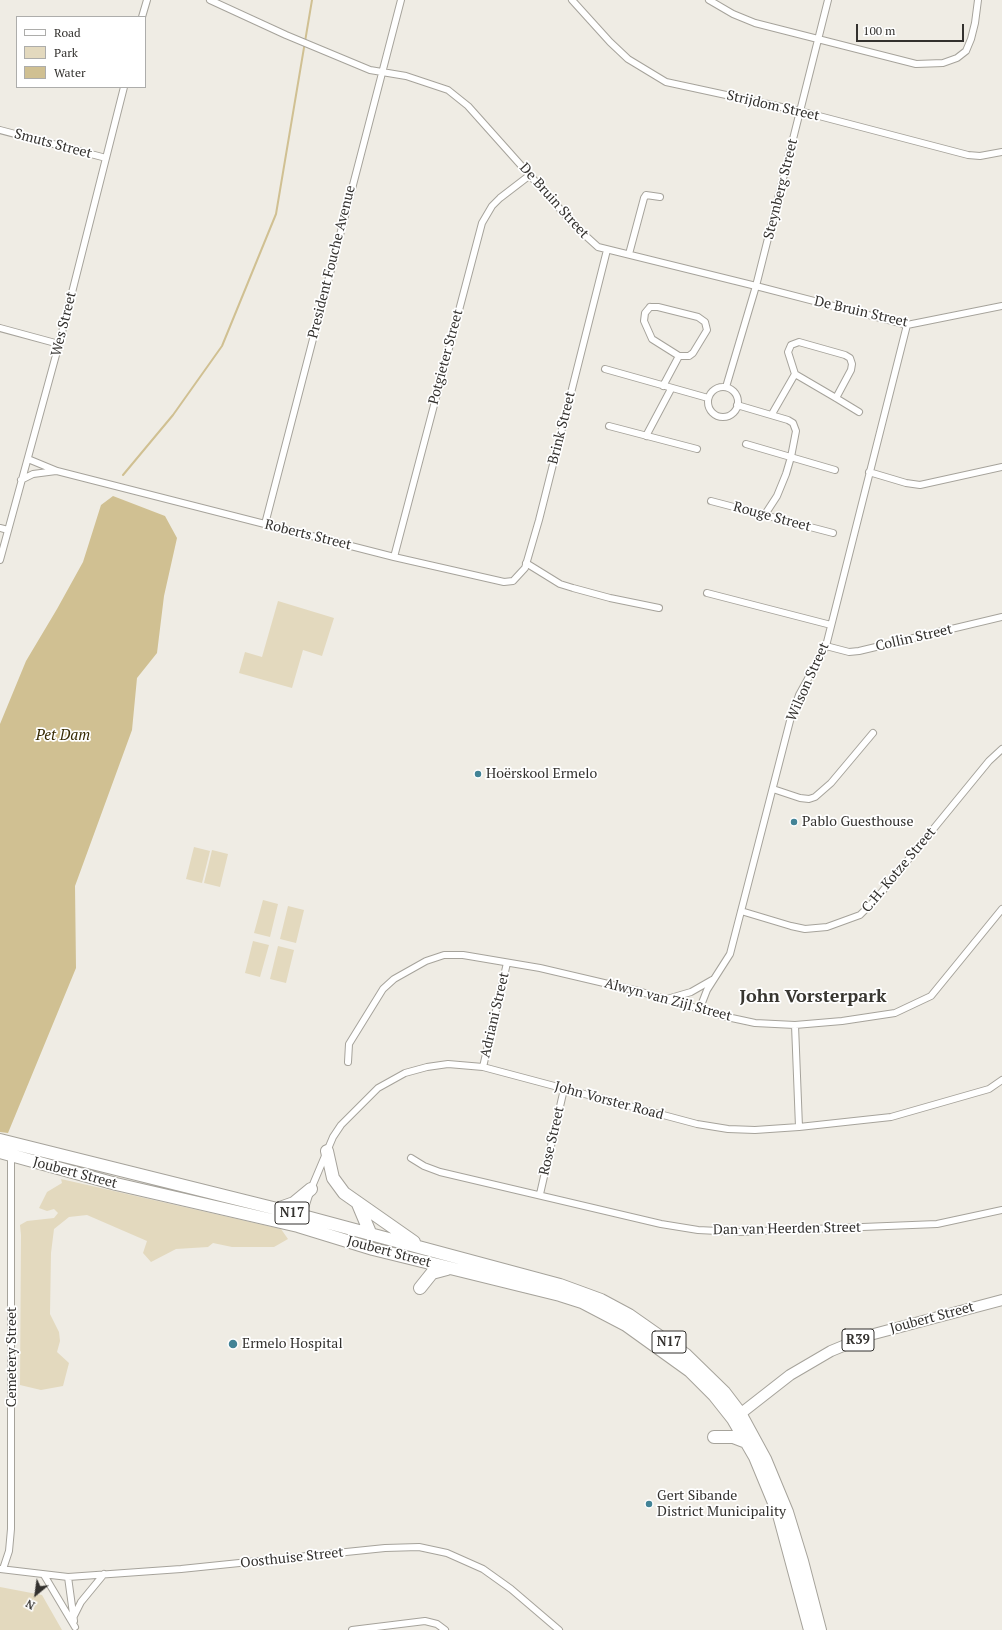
<!DOCTYPE html>
<meta charset="utf-8">
<style>
body{margin:0}
#map{position:relative;width:1002px;height:1630px;overflow:hidden;background:#efece4;font-family:"PT Serif",serif}
canvas{display:block}
.legend{position:absolute;left:16px;top:16px;width:130px;height:72px;box-sizing:border-box;background:#fff;border:1px solid #adadab;margin:0;padding:5px 7px;list-style:none;font-size:12px;color:#33312e}
.legend li{display:flex;align-items:center;gap:8px;height:20px}
.legend b{width:20px;border:1px solid #adadab}
.north{position:absolute;left:16px;top:1574px;width:40px;height:40px;-webkit-text-stroke:3px #fff;paint-order:stroke;rotate:209deg;font-size:11px;font-weight:700;line-height:16px;text-align:center;color:#33312e}
.north::after{content:'';display:block;margin:auto;width:14px;height:18px;background:#33312e;clip-path:polygon(50% 0,100% 100%,50% 72%,0 100%)}
.scale{position:absolute;left:856px;top:24px;width:108px;height:18px;box-sizing:border-box;border:2px solid #33312e;border-top:0;padding-left:5px;font-size:12px;line-height:14px;white-space:nowrap;color:#33312e;-webkit-text-stroke:3px #fff;paint-order:stroke}
</style>
<div id="map">
<canvas width="1002" height="1630"></canvas>
<ul class="legend">
<li><b style="height:5px;background:#fff"></b>Road</li>
<li><b style="height:11px;background:#e3d9be"></b>Park</li>
<li><b style="height:11px;background:#d0c092"></b>Water</li>
</ul>
<div class="north">N</div>
<div class="scale">100 m</div>
</div>
<script>
const ctx = document.querySelector('canvas').getContext('2d');
ctx.lineJoin = 'round';
function fill(path, color) { ctx.fillStyle = color; ctx.fill(path, 'evenodd'); }
const toPath = rows => new Path2D(rows.map(r => 'M' + r).join(''));
function trace(path, color, width, dash) { ctx.strokeStyle = color; ctx.lineWidth = width; ctx.lineCap = dash ? 'butt' : 'round'; ctx.setLineDash(dash || []); ctx.stroke(path); }
function write(font, color, halo, rows, align = 'center') {
  ctx.font = font + ' "PT Serif",serif'; ctx.lineWidth = 3.5; ctx.setLineDash([]); ctx.textBaseline = 'middle'; ctx.strokeStyle = halo; ctx.fillStyle = color; for (const [text, x, y, turn = 0] of rows) {
    ctx.save(); ctx.translate(x, y); ctx.rotate((+turn || 0) * Math.PI / 180); ctx.textAlign = isNaN(turn) ? turn : align; if (halo) ctx.strokeText(text, 0, 0); ctx.fillText(text, 0, 0); ctx.restore();
  }
}
fill(toPath([
 [278,601,334,618,322,656,303,650,292,688,239,673,245,652,262,657],
 [194,847,210,851,202,883,186,879],
 [212,850,228,854,220,887,204,883],
 [263,900,278,904,270,937,254,933],
 [288,906,304,910,296,943,280,939],
 [253,941,269,945,260,977,245,973],
 [278,946,294,950,286,983,270,979],
 [61,1179,281,1229,288,1239,274,1247,232,1247,213,1243,208,1247,176,1249,151,1262,143,1253,147,1241,87,1215,69,1217,54,1229,51,1253,50,1314,59,1332,60,1341,57,1352,69,1363,63,1386,41,1390,20,1385,21,1235,20,1225,27,1221,54,1218,58,1213,54,1209,47,1211,39,1208,47,1192,62,1183],
 [0,1587,42,1595,62,1630,0,1630]
]), '#e3d9be');
fill(toPath([
 [113,496,165,516,177,538,164,596,157,653,137,678,132,730,75,886,76,968,8,1133,0,1132,0,724,26,661,57,609,83,562,101,505]
]), '#d0c092');
trace(toPath([
 [123,475,173,415,222,346,276,214,312,0]
]), '#d0c092', 2);
const street = toPath([
 [210,0,286,35,370,70,406,76,448,90,468,106,576,227,598,247,756,286,907,325,1002,306],
 [572,0,610,42,628,59,666,82,800,111,968,155,980,156,1002,152],
 [709,0,733,14,755,23,916,64,943,63,957,58,966,51,971,39,975,23,978,0],
 [142,17,147,0],
 [0,130,106,158],
 [629,254,644,198,646,195,660,197],
 [650,307,658,307,698,317,705,322,707,330,693,353,689,356,679,356,652,339,644,321,645,313,650,307],
 [0,328,59,344],
 [605,369,708,398],
 [663,386,679,356],
 '708 402a15 15 0 1 1 30 0a15 15 0 1 1-30 0Z',
 [726,387,756,286,828,0],
 [836,398,851,370,852,364,850,358,845,355,806,344,799,342,791,345,788,352,795,374,836,398,859,412],
 [737,405,788,420,793,423,796,431,791,457,786,474,777,496,764,516],
 [772,414,795,374],
 [609,426,697,449],
 [646,436,671,389],
 [746,444,835,470],
 [28,459,57,471,394,557,504,582,513,581,525,568,539,520,607,250],
 [869,472,906,483,920,485,1002,467],
 [21,480,33,474,56,471],
 [711,501,833,533],
 [265,524,401,0],
 [0,528,8,530],
 [394,557,482,223,492,206,500,198,530,175],
 [0,560,59,344,124,87],
 [526,563,560,584,573,588,610,598,659,608],
 [707,593,831,625],
 [826,646,849,652,859,651,1002,617],
 [773,789,800,798,809,799,815,797,831,783,873,733],
 [741,911,791,926,805,929,827,927,860,915,876,899,989,761,1002,749],
 [667,999,691,992,712,980],
 [700,1008,707,990,730,954,791,717,799,695,826,646,907,325],
 [795,1025,799,1127],
 [348,1062,349,1044,383,989,394,979,426,961,444,955,463,955,540,968,638,991,727,1017,755,1023,795,1025,842,1021,895,1013,931,996,1002,909],
 [483,1067,507,963],
 [411,1158,424,1166,440,1172,661,1224,698,1230,738,1232,937,1224,1002,1210],
 [540,1194,564,1089],
 [302,1217,311,1189,333,1137,341,1125,378,1088,405,1073,427,1067,448,1064,483,1067,697,1124,728,1129,755,1130,799,1127,891,1117,989,1089,1002,1080],
 [0,1569,68,1577,181,1569,385,1548,419,1547,447,1553,483,1569,511,1589,559,1630],
 [3,1569,9,1551,11,1529,11,1154],
 [44,1575,75,1627],
 [68,1577,74,1621],
 [73,1618,81,1602,104,1574],
 [352,1630,425,1621,437,1624,445,1630]
]);
const primary = toPath([
 [735,1418,790,1375,831,1351,870,1335,1002,1300]
]);
const highway = toPath([
 [0,1140,277,1209,560,1285,601,1300,629,1315,686,1355,724,1392,740,1413,765,1459,787,1512,802,1561,820,1630],
 [327,1151,333,1178,344,1193,414,1242],
 [0,1152,116,1184,298,1226,373,1249,560,1295,582,1302,626,1325,690,1371,714,1395,733,1419,755,1457,779,1515,810,1630],
 [358,1204,371,1235],
 [277,1209,294,1203,311,1189],
 [420,1288,432,1273,447,1269],
 [714,1437,733,1437,746,1442]
]);
trace(street, '#a6a39b', 8);
trace(primary, '#a6a39b', 12);
trace(highway, '#a6a39b', 14);
trace(street, '#fff', 6);
trace(primary, '#fff', 10);
trace(highway, '#fff', 12);
for (const [x, y, r, color] of [
 [478,774,4,"#428396"],
 [794,822,4,"#428396"],
 [233,1344,5,"#428396"],
 [649,1504,4,"#428396"]
]) { const dot = new Path2D(); dot.arc(x, y, r, 0, 2 * Math.PI); ctx.fillStyle = color; ctx.fill(dot); trace(dot, '#fff', 1.5); }
for (const [x, y, w] of [
 [292,1213,34],
 [858,1340,32],
 [669,1342,34]
]) { const box = new Path2D(); box.roundRect(x - w / 2, y - 11, w, 22, 3); ctx.fillStyle = '#fff'; ctx.fill(box); trace(box, '#33312e', 1); }
write('bold 13px', '#33312e', null, [
 ["N17",292,1213],
 ["R39",858,1340],
 ["N17",669,1342]
]);
write('14px', '#33312e', '#fff', [
 ["Strijdom Street",773,106,13],
 ["Smuts Street",53,144,15],
 ["Steynberg Street",781,189,-76],
 ["De Bruin Street",554,201,48],
 ["President Fouche Avenue",332,262,-76],
 ["De Bruin Street",861,312,13],
 ["Wes Street",64,324,-76],
 ["Potgieter Street",446,357,-75],
 ["Brink Street",562,428,-76],
 ["Rouge Street",772,517,15],
 ["Roberts Street",308,535,14],
 ["Collin Street",914,638,-13],
 ["Wilson Street",808,682,-66],
 ["C.H. Kotze Street",899,870,-50],
 ["Alwyn van Zijl Street",668,1000,15],
 ["Adriani Street",495,1015,-77],
 ["John Vorster Road",609,1101,15],
 ["Rose Street",552,1141,-77],
 ["Joubert Street",75,1173,15],
 ["Dan van Heerden Street",787,1229,-1],
 ["Joubert Street",389,1252,15],
 ["Joubert Street",932,1318,-15],
 ["Cemetery Street",12,1357,-90],
 ["Oosthuise Street",292,1558,-6]
]);
write('14px', '#33312e', '#fff', [
 ["Hoërskool Ermelo",486,774],
 ["Pablo Guesthouse",802,822],
 ["Ermelo Hospital",242,1344],
 ["Gert Sibande",657,1496],
 ["District Municipality",657,1512]
], 'left');
write('italic 15px', '#362a03', '#fff', [
 ["Pet Dam",63,736]
]);
write('bold 18px', '#383630', '#fff', [
 ["John Vorsterpark",813,997]
]);
</script>
